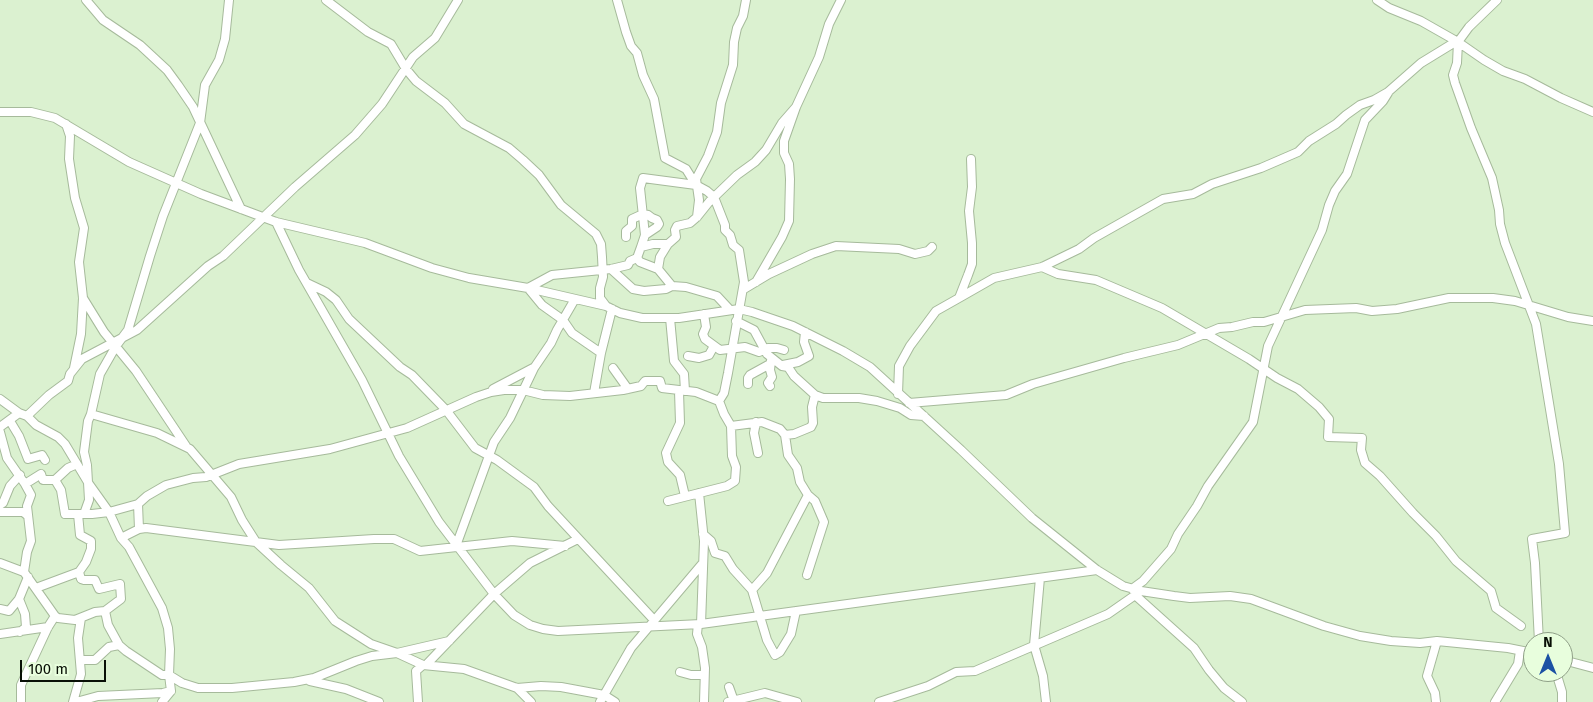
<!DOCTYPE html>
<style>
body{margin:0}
#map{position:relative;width:1593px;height:702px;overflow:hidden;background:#dbf1d0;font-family:"Fira Sans",sans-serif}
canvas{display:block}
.north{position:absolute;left:1523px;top:632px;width:50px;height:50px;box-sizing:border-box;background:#e8fedd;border:1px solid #8f9f87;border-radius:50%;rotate:0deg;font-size:14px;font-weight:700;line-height:20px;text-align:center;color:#091006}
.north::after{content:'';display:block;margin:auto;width:18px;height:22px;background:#1c52a4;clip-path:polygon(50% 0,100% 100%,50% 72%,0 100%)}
.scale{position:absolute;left:20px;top:660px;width:86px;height:22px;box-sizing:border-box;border:2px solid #091006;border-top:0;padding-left:6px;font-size:15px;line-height:18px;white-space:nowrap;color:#091006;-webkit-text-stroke:4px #e8fedd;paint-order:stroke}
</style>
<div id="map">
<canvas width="1593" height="702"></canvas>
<div class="north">N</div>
<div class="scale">100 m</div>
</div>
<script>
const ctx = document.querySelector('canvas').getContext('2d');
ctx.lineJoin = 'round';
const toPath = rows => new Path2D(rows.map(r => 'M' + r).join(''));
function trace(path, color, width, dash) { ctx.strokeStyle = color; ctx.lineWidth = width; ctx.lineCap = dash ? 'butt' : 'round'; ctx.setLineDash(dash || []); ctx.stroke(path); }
const minor = toPath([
 [86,0,103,20,140,45,167,70,178,85,193,107,241,209],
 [229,0,225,39,219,60,205,85,200,123,163,216,150,256,128,330,116,346,100,374,91,414,157,433,190,449,231,497,242,520,256,542,281,565,309,588,335,621,371,644,397,653,449,641],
 [326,0,368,32,391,44,406,69,416,81,445,103,464,124,509,148,523,160,539,175,561,205,596,234,601,244,602,257,603,277,600,288,600,298,606,306],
 [617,0,626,32,631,46,637,53,643,75,654,99,665,158,686,169,696,185],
 [1377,0,1389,8,1421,21,1458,42,1484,60,1503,71,1525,79,1561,98,1593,112],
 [1458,42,1457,63,1453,75,1455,83,1471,128,1492,178,1499,210,1500,224,1505,243,1536,324,1559,464,1565,533,1532,539,1535,563,1539,642],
 [0,112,31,112,55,118,129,162,201,194,276,222,365,243,432,268,469,278,528,288,606,306,620,313,642,318,679,318,739,309,752,312,793,326,843,351,870,367,961,450,1032,518,1097,570,1123,586,1141,591,1174,596,1190,598,1230,596,1251,599,1324,626,1360,636,1391,641,1420,643,1437,641,1508,648,1533,653],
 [66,124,70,136,69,159,75,198,84,228,79,262,83,298,81,334,74,368],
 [697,217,699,200,696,179,708,156,717,132,721,103,733,65,734,42,737,28,743,16,746,0],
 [276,222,299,270,362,380,399,456,439,522,494,594,514,615,530,625,543,629,558,631,701,624,1097,570],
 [626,237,626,231,632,226,632,219,643,214,648,215,652,218,657,220,659,224,657,227,645,235],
 [641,247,645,235,640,188,643,178,696,185,707,191,714,197,725,225,725,230,730,235,733,245,739,250,744,282,728,373,724,393,719,401],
 [637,258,640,262,658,269,672,286],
 [1042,267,1058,274,1096,280,1162,308,1249,359,1277,378,1298,389,1319,407,1329,419,1328,437,1362,438,1361,450,1365,463,1380,476,1413,513,1436,536,1456,561,1491,591,1496,608,1521,626],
 [611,269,633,289,644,291,666,289,672,286,686,287,717,296,730,310],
 [658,269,660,257,668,244],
 [756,282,782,237,789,221,790,179,789,164,784,153,784,141,796,107,819,57,829,24,841,0],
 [307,283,326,292,336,300,349,319,400,367,412,375,446,410,475,448,497,460,534,487,548,506,654,620],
 [744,289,769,274,812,254,836,246,899,249,915,254,928,251,932,247],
 [83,298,104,332,136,371,186,446],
 [959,298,994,278,1042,267,1079,249,1094,238,1163,199,1193,194,1212,184,1261,168,1298,152,1309,141,1336,124,1346,115,1360,105,1374,100,1388,92,1421,63,1452,44,1458,42,1469,27,1497,0],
 [704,314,706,327,703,334,705,339,720,350,745,347,759,352,768,348,777,348,784,350],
 [670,318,674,361,684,374,685,391],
 [736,321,754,330,767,354,782,366,788,367,794,376,815,395],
 [601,353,572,333,563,320,542,305,528,288,552,275,611,269,628,265,630,261,637,258,641,247,653,244,668,244,676,237,675,230,677,226,690,223,697,217,709,202,737,175,755,162,766,150,782,123,796,107],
 [688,356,699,358,709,355,714,346],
 [783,365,798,362,809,356,804,342,805,332],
 [613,368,628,389],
 [748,384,748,378,750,375,770,364],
 [770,386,768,383,772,377,770,370,771,360],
 [493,389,533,368],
 [679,391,680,423,666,453,668,462,680,475,685,496],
 [594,393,601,353,612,309],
 [898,394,899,366,910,346,936,311,959,298,968,275,972,264,972,243,969,211,972,187,971,159],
 [0,399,19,413,27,416,36,425,58,437,65,444,89,484,109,512,121,538,129,547,162,608,168,628,170,649,169,675,171,691,162,702],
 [909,403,1006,395,1033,384,1124,358,1178,345,1219,328,1232,327,1253,322,1264,322,1305,310,1356,308,1372,311,1397,309,1449,298,1493,298,1515,301,1568,317,1593,321],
 [27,416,49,395,68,381,70,374,82,359,137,330,208,266,223,256,295,187,355,135,382,104,413,57,435,38,458,0],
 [10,421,19,436,28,459,42,455,45,460],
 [756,422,754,433,758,453],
 [731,426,762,422,780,429,785,435,794,434,811,427,813,423,812,407,815,395,823,398,859,398,877,401,900,408,911,415,924,416],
 [0,427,19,413],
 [0,432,7,458,25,484,31,495,27,506,31,541,27,552,24,572],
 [785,435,788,455,797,468,800,482,808,495,815,501,824,522,807,575],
 [55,480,68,468,77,464],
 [25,484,41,474,43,480,55,480,61,490,65,514,92,514,109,512,138,504,147,496,166,485,193,478,206,477,239,464,330,449,407,428,476,397,491,392,504,390,523,390,543,395,570,396,623,390,641,386,645,381,660,381,662,388,696,392,719,401,724,414,731,426,732,456,736,467,735,481,727,486,668,501],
 [699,493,704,541,701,624],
 [138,504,139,529],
 [0,505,3,503,10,486,20,475],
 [0,512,23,512,28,516],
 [84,514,89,500,87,465,84,452,88,421,91,414],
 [703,534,711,541,715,553,725,556,733,569,752,590,767,640,775,655,780,652,791,634,796,611],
 [121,538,139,529,146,528,279,545,374,539,394,539,420,551,512,541,565,546],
 [456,546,494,442,510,418,534,368,551,343,557,330,575,299],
 [0,563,24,572,55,616,58,618,75,620,95,612,105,611,108,625,119,645,126,651,162,675,169,675,182,683,198,688,232,688,294,682,314,678,356,661,372,656,397,653,423,665,464,669,517,688,541,686,561,687,604,695,615,702],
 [79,572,81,579,84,580,95,580,99,589,120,584,121,599,105,611],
 [1040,578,1034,645,1043,676,1046,702],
 [36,588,79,572,86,562,91,549,91,541,80,535,78,514],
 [1132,589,1143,581,1171,549,1178,534,1197,506,1208,486,1253,422,1268,346,1322,230,1329,205,1335,191,1347,174,1365,120,1383,101,1388,93],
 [752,590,767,573,808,495],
 [1135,595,1194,648,1209,670,1224,688,1242,702],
 [19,599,25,614,26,627,20,632],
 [0,609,9,611,19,599,28,577],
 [698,624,697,634,702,647,705,668,704,702],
 [0,634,48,627],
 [81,660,95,660,109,647,119,645],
 [1563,660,1593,668],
 [426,665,494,594,530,563,578,539],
 [680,672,691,675,704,675],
 [1556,672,1562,692,1562,702],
 [310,681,346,689,379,702],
 [729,687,734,701],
 [517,688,531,702],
 [21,702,21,685,48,627,55,616],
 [73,702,81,674,78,638,81,618],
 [76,702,98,696,163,693,171,691],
 [418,702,416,671,423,665],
 [600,702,631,648,702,564],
 [728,702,765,693,797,702],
 [879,702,928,686,956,672,975,671,1108,614,1141,591],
 [1436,702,1435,693,1427,676,1437,641],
 [1495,702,1518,664,1520,651]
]);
trace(minor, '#a6ba9b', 10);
trace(minor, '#fff', 8);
</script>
